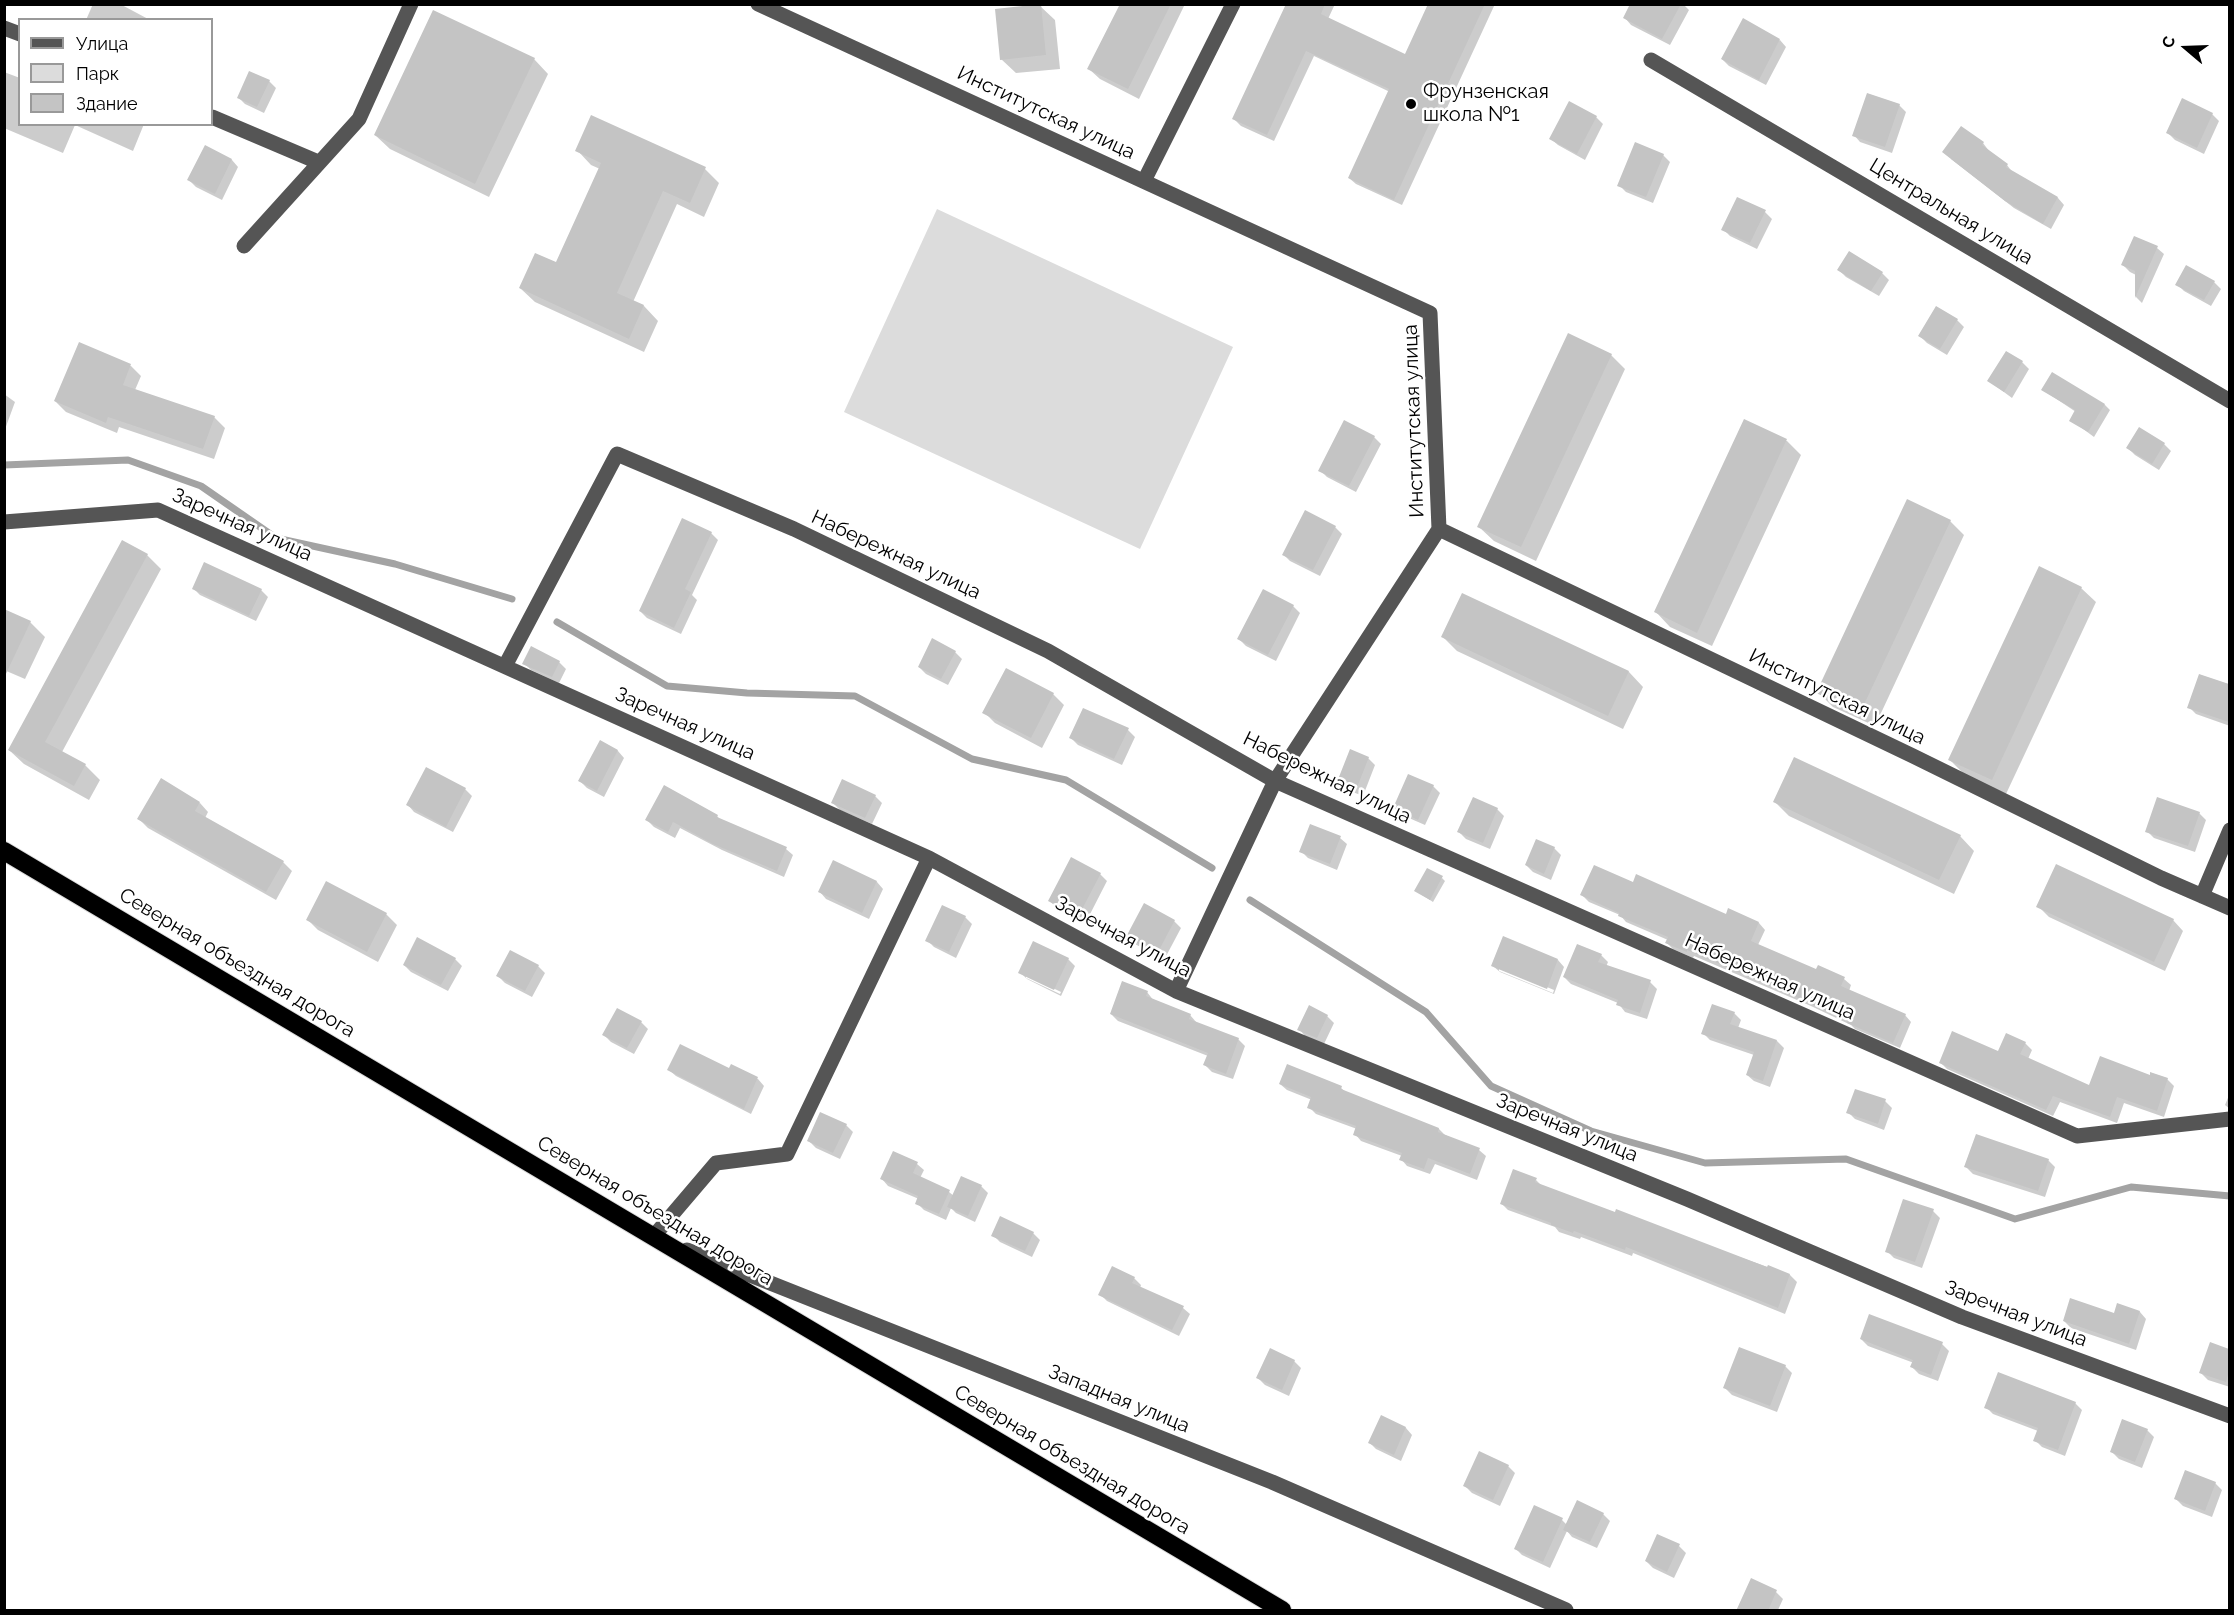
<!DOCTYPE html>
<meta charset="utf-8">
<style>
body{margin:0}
#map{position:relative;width:2234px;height:1615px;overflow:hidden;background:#fff;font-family:Raleway,sans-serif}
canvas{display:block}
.frame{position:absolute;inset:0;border:6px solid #000;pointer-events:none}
.legend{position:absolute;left:18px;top:18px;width:195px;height:108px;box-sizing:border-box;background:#fff;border:2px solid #999;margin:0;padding:8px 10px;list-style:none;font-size:18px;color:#000}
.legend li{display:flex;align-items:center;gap:12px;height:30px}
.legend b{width:30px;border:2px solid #999}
.north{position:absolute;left:2156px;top:18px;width:60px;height:60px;-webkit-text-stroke:4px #fff;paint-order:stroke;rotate:289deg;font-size:16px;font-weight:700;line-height:24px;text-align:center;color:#000}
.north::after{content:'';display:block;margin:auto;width:21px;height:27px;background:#000;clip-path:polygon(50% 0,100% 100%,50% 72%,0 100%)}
</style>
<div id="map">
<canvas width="2234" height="1615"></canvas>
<div class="frame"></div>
<ul class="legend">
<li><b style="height:8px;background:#555"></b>Улица</li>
<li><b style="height:16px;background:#dcdcdc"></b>Парк</li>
<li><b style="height:16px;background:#c4c4c4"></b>Здание</li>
</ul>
<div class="north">С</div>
</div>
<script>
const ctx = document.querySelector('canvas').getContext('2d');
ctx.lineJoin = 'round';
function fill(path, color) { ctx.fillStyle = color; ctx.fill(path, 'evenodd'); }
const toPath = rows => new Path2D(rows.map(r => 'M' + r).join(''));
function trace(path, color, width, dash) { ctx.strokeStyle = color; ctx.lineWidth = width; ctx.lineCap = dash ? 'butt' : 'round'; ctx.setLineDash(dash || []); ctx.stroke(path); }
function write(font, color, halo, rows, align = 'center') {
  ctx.font = font + ' Raleway,sans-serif'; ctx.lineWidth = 5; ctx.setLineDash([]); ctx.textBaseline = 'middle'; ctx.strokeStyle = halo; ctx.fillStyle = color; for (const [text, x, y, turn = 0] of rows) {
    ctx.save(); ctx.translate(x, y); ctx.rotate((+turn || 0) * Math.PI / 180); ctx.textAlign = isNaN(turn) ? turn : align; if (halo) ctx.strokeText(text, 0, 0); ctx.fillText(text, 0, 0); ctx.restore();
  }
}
fill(toPath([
 [937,209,1233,347,1140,549,844,412]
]), '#dcdcdc');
fill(toPath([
 [93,4,120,4,150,20,86,20],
 [1121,4,1185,4,1139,99,1100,79,1089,69],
 [1287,4,1335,4,1328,19,1406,56,1430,4,1495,4,1402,205,1356,184,1349,178,1390,92,1314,56,1274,141,1241,126,1234,119],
 [1631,4,1683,4,1689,10,1670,45,1631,25,1625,18],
 [1040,6,1055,20,1060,69,1016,73,1001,59],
 [1780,40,1786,47,1766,85,1729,66,1722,59],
 [534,59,548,74,489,197,390,149,375,135],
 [4,72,20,78,20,124,144,124,133,151,75,125,63,153,4,128],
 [269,81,276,88,264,113,245,104,238,97],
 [1570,103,1596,117,1603,124,1585,160,1558,145,1551,139],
 [1899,105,1906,112,1892,153,1860,142,1854,135],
 [2212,114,2219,121,2204,154,2175,140,2168,133],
 [1983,143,1989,151,2007,165,2013,173,2058,198,2064,205,2051,229,2014,208,1951,159],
 [206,147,232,160,238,167,222,200,196,187,189,180],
 [577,150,705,169,719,183,704,217,677,204,633,302,644,306,658,321,644,352,535,302,520,288,556,264,600,169,591,165],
 [1663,155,1670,162,1653,203,1626,192,1619,185],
 [1765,212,1772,219,1757,249,1730,236,1723,229],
 [2157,248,2164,254,2142,303,2136,297,2136,275,2130,272,2123,265],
 [1839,270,1882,273,1889,280,1879,296,1846,277],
 [2214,282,2221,289,2211,306,2184,291,2177,284],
 [1957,320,1964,327,1947,355,1927,343,1920,336],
 [80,344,131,366,141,376,135,390,214,417,225,428,214,459,119,427,117,433,66,412,55,401],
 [1611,355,1625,369,1536,561,1494,541,1479,527],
 [2022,362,2029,369,2012,398,1989,381],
 [2053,374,2105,405,2110,410,2094,437,2071,420,2076,412,2043,390],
 [4,394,15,402,4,432],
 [1745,421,1787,441,1801,455,1712,646,1670,627,1656,612],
 [1374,437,1381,444,1356,492,1327,477,1320,470],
 [2164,444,2171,451,2159,470,2135,455,2128,448],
 [1950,521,1964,535,1875,726,1833,707,1818,692],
 [1335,527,1342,534,1320,576,1290,561,1283,554],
 [711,533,718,540,692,595,697,600,681,634,647,618,640,611],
 [147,555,161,569,62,752,85,765,100,780,89,800,24,764,9,750],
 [193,588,261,590,268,597,256,621,200,595],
 [2081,588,2096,602,2006,794,1964,774,1950,760],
 [1463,595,1629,672,1643,687,1623,729,1457,651,1443,637],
 [1293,606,1300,613,1276,661,1246,646,1239,639],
 [30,622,45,637,25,679,4,670],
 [955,652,962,659,948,685,926,674,919,667],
 [559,662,566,669,559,683,531,670,524,663],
 [2200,676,2230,686,2230,726,2196,714,2189,707],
 [1053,694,1064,705,1042,748,995,723,984,712],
 [1128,730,1135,737,1122,765,1078,745,1071,738],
 [600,742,618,751,624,758,604,797,587,788,580,781],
 [1368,758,1375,765,1363,796,1345,789,1339,782],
 [1433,786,1440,793,1425,825,1402,815,1395,808],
 [465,789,472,796,453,832,414,812,408,805],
 [875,796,882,803,872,824,840,810,833,803],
 [1775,802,1960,836,1974,851,1954,894,1789,816],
 [200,803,208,812,205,818,283,862,292,871,276,900,148,828,139,819],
 [1497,809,1504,816,1490,849,1466,839,1459,832],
 [2199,813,2206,820,2195,852,2154,838,2147,831],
 [717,816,721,821,786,849,793,855,784,877,722,850,680,828,675,838,654,827,647,820],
 [1311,826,1340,838,1347,844,1337,870,1308,858,1301,851],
 [1554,848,1561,855,1551,880,1533,872,1526,865],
 [834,862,877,882,883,889,869,919,826,899,820,892],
 [1100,874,1107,881,1086,922,1057,908,1050,901],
 [1442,878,1445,881,1433,902,1416,891],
 [327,883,386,914,397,925,378,962,318,930,308,920],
 [1633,884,1727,916,1729,910,1759,923,1765,930,1758,945,1817,971,1819,967,1844,979,1851,985,1849,991,1905,1015,1911,1022,1900,1048,1855,1029,1851,1025,1811,1006,1694,956,1693,958,1673,949,1667,943,1668,940,1626,922,1620,915,1589,902,1582,895],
 [2038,906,2173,920,2183,931,2165,971,2049,917],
 [943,907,965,917,972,924,956,958,934,947,927,940],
 [1174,921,1181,928,1164,960,1135,944,1128,937],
 [1601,955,1608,962,1606,967,1650,982,1657,989,1647,1019,1625,1012,1618,1003,1571,984,1564,977],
 [455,959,462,966,448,991,411,972,404,965],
 [1068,959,1075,966,1061,996,1027,979,1020,972],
 [1026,975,1061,992,1060,994,1026,978],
 [1558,960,1564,967,1554,994,1500,972,1493,966],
 [1499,967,1554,990,1553,993,1499,971],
 [538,966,545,973,532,997,505,983,498,976],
 [1147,992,1154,1001,1190,1015,1197,1023,1238,1039,1245,1046,1233,1079,1212,1072,1205,1065,1208,1056,1118,1021,1111,1014],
 [1309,1007,1327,1016,1334,1023,1324,1044,1305,1036,1299,1029],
 [1734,1013,1741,1020,1738,1028,1777,1041,1784,1048,1770,1087,1754,1081,1747,1075,1754,1055,1710,1040,1703,1033],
 [641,1022,648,1029,634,1054,611,1042,604,1035],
 [2025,1043,2032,1050,2028,1059,2090,1087,2150,1077,2167,1079,2174,1086,2164,1117,2124,1103,2117,1123,2060,1102,2053,1116,1947,1069,1940,1062,1999,1053],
 [732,1066,758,1079,764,1086,751,1114,676,1076,669,1070,730,1070],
 [1287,1066,1341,1088,1347,1093,1439,1129,1445,1135,1479,1150,1486,1156,1477,1180,1435,1164,1430,1174,1407,1166,1401,1159,1402,1156,1361,1141,1355,1134,1357,1129,1316,1114,1309,1107,1312,1100,1287,1090,1280,1084],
 [2230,1093,2230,1109,2225,1105],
 [1885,1101,1892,1108,1884,1130,1855,1119,1848,1112],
 [846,1125,853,1132,840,1159,816,1148,809,1141],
 [2048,1160,2055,1167,2045,1197,1973,1174,1966,1167],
 [917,1164,924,1170,920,1178,949,1192,954,1196,981,1186,988,1193,975,1222,956,1213,951,1208,946,1220,924,1210,917,1203,919,1199,888,1186,882,1179],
 [1536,1180,1543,1187,1790,1275,1797,1282,1785,1314,1633,1253,1632,1256,1581,1237,1580,1239,1559,1232,1555,1227,1508,1210,1501,1203],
 [1933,1211,1940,1218,1922,1268,1894,1258,1887,1251],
 [1033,1233,1040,1240,1032,1257,1000,1242,993,1235],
 [1112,1268,1134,1278,1141,1285,1140,1288,1183,1308,1190,1314,1179,1336,1107,1301,1100,1294],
 [2140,1312,2146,1319,2136,1350,2071,1328,2064,1321],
 [1861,1339,1942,1344,1949,1351,1938,1381,1919,1374,1912,1367,1914,1363,1868,1346],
 [2211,1344,2230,1350,2230,1387,2208,1380,2201,1373],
 [1294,1361,1301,1368,1289,1396,1265,1385,1258,1378],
 [1785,1366,1792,1373,1777,1412,1732,1395,1725,1388],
 [2075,1403,2082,1410,2065,1456,2042,1447,2035,1440,2038,1431,1993,1414,1986,1407],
 [1381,1417,1406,1428,1412,1435,1401,1461,1376,1449,1370,1443],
 [2147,1430,2154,1437,2142,1468,2119,1459,2112,1452],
 [1508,1466,1515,1473,1500,1506,1472,1493,1465,1486],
 [2215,1483,2222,1490,2212,1517,2183,1506,2176,1499],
 [1603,1514,1610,1521,1597,1548,1572,1537,1567,1531,1550,1568,1522,1555,1515,1548,1562,1520,1567,1525],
 [1679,1546,1686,1553,1674,1578,1653,1568,1646,1561],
 [1776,1592,1783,1599,1778,1610,1743,1610]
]), '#0003');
trace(toPath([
 [4,465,128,460,201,486,276,538,395,564,512,599],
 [557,622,667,686,747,693,855,696,972,759,1066,780,1212,868],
 [1250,900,1426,1012,1491,1086,1591,1131,1705,1163,1846,1159,2015,1219,2131,1187,2230,1196]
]), '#a3a3a3', 7);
fill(toPath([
 [1041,4,1046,55,1000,60,995,9],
 [1120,4,1171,4,1128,89,1087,69],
 [1286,4,1325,4,1321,14,1405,54,1428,4,1485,4,1394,200,1348,178,1389,89,1306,51,1267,135,1232,119],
 [1630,4,1681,4,1662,39,1623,18],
 [433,10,535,58,475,184,374,135],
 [1743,18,1780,39,1759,80,1721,59],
 [249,71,270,80,257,107,237,98],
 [1867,93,1900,104,1885,147,1852,136],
 [2182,98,2213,113,2197,148,2166,133],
 [1569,101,1597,116,1577,154,1549,139],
 [591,115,706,167,690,203,663,191,617,293,644,305,629,339,519,288,535,253,556,262,601,163,575,151],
 [1961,126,1984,142,1982,145,2008,164,2006,167,2058,197,2043,224,2005,201,1942,152],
 [1635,142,1664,154,1646,197,1617,186],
 [205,145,232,159,215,194,187,180],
 [1737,197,1766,210,1750,243,1721,230],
 [2134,236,2158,246,2135,298,2135,271,2121,265],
 [1849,251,1883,272,1871,291,1837,270],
 [2186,265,2215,281,2204,300,2175,285],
 [1936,306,1958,319,1940,349,1918,336],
 [1568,333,1612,354,1521,547,1477,527],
 [79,342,131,364,123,385,215,416,203,449,108,417,106,423,54,401],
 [2006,351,2023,361,2004,392,1987,381],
 [2052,372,2105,404,2088,432,2069,421,2075,410,2041,390],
 [1744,419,1787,439,1697,633,1654,612],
 [1344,420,1375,436,1349,486,1318,471],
 [2139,427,2165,443,2152,464,2126,448],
 [1907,499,1951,520,1860,713,1816,693],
 [1305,510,1336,526,1313,570,1282,555],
 [682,518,712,532,685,589,691,592,674,628,639,611],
 [122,540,148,554,45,742,86,764,74,786,8,750],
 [204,562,262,589,249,616,192,589],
 [2039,566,2082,587,1992,780,1948,760],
 [1263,589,1294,605,1268,655,1237,639],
 [1462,593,1629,671,1608,716,1441,637],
 [4,609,31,621,4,678],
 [932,638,956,651,941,679,918,667],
 [531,646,560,661,552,677,522,664],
 [1006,668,1054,693,1031,738,982,713],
 [2199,674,2229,684,2229,722,2187,708],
 [1083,708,1129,728,1114,759,1069,738],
 [600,740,618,750,597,791,578,781],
 [1350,749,1369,757,1356,790,1337,782],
 [1794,757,1961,835,1939,880,1773,802],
 [426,767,466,788,446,827,406,805],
 [1408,774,1434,785,1418,820,1393,808],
 [161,778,200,802,195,811,284,861,266,892,137,819],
 [842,779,876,795,865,818,831,803],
 [664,785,718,815,717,817,787,847,777,871,713,844,673,822,668,832,645,820],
 [1473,797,1498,808,1483,843,1457,832],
 [2157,797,2200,812,2188,846,2145,832],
 [1310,824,1341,836,1330,864,1299,852],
 [1536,839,1555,847,1544,874,1525,865],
 [1071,857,1101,873,1078,917,1048,901],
 [833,860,877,881,862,913,818,892],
 [2056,864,2174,919,2154,962,2036,907],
 [1594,865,1633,882,1636,874,1726,914,1728,908,1759,922,1751,941,1816,969,1818,965,1845,977,1841,986,1906,1014,1893,1043,1847,1023,1848,1021,1803,1000,1687,950,1687,952,1665,943,1668,937,1618,916,1619,913,1580,895],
 [1427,868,1443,876,1430,900,1414,891],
 [326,881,387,913,367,952,306,920],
 [1144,903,1175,920,1157,954,1126,937],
 [942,905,966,916,949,952,925,941],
 [1503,936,1558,959,1547,989,1491,966],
 [417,937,456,958,441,985,403,965],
 [1033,941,1069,958,1054,990,1018,973],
 [1577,944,1602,954,1598,962,1651,980,1640,1013,1616,1005,1618,1000,1563,977],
 [510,950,539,965,525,991,496,976],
 [1122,981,1148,991,1146,996,1191,1014,1189,1019,1239,1038,1226,1074,1203,1065,1208,1053,1110,1014],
 [1712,1004,1735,1012,1730,1024,1777,1040,1763,1081,1746,1075,1754,1052,1701,1034],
 [1309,1005,1328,1015,1317,1038,1297,1030],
 [617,1008,642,1021,627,1048,602,1035],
 [1952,1031,1998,1051,2006,1033,2026,1042,2020,1054,2089,1085,2100,1056,2150,1075,2150,1072,2168,1078,2157,1111,2117,1097,2110,1117,2053,1096,2046,1110,1939,1063],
 [680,1044,729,1068,731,1064,758,1077,744,1109,667,1070],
 [1287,1064,1342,1086,1341,1089,1439,1128,1438,1132,1480,1148,1470,1174,1428,1158,1424,1169,1399,1160,1402,1153,1353,1135,1356,1126,1307,1108,1311,1097,1279,1084],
 [1855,1089,1886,1099,1878,1124,1846,1113],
 [820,1112,847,1124,833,1153,807,1141],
 [1976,1134,2049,1159,2038,1191,1964,1167],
 [893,1151,918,1162,913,1173,950,1190,939,1214,915,1204,918,1196,880,1179],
 [1513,1169,1537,1178,1535,1182,1615,1212,1616,1209,1767,1267,1768,1265,1790,1274,1778,1308,1626,1247,1625,1250,1574,1231,1573,1233,1551,1225,1551,1223,1500,1204],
 [961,1176,982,1185,968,1216,947,1207],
 [1903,1199,1934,1209,1915,1262,1885,1252],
 [1000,1216,1034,1232,1025,1251,991,1236],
 [1112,1266,1135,1277,1132,1283,1184,1306,1172,1330,1098,1295],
 [2070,1298,2114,1313,2117,1303,2140,1311,2129,1344,2063,1321],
 [1869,1314,1943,1342,1931,1375,1910,1367,1913,1360,1860,1339],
 [2210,1342,2229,1349,2229,1371,2226,1382,2199,1373],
 [1739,1347,1786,1365,1770,1406,1723,1388],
 [1270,1348,1295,1360,1282,1390,1256,1378],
 [1998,1372,2076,1402,2058,1450,2033,1441,2038,1428,1984,1408],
 [1381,1415,1406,1427,1394,1455,1368,1443],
 [2122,1419,2148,1429,2135,1462,2110,1452],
 [1479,1451,1509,1465,1493,1500,1463,1486],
 [2185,1470,2216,1482,2205,1511,2174,1499],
 [1577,1500,1604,1513,1590,1542,1563,1530],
 [1534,1505,1563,1518,1543,1562,1514,1549],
 [1657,1534,1680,1544,1667,1572,1645,1561],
 [1751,1578,1777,1590,1768,1611,1736,1611]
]), '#c4c4c4');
const highway = toPath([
 [4,851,1282,1610]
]);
trace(highway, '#dbdbdb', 20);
trace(toPath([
 [758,4,1430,313,1439,529],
 [4,28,20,34],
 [1651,60,2230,401],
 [212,117,318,162],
 [1144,181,1233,4],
 [244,246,359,119,411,4],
 [4,522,158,510,929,858,1176,991,1687,1199,1962,1317,2230,1416],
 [1439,529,1913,756,2161,878,2230,908],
 [505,666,617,454,794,529,1048,651,1275,781,2077,1136,2230,1119],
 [2202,896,2230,830],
 [1176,991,1275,781,1439,529],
 [662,1240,653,1237,716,1163,787,1154,929,858],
 [687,1250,1272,1482,1566,1610]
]), '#555', 15);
trace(highway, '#000', 18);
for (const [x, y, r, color] of [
 [1411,104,6,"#000"]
]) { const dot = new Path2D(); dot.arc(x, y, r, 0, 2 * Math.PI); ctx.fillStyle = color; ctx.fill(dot); trace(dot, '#fff', 2); }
write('20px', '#000', '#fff', [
 ["Фрунзенская",1423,92],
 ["школа №1",1423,115]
], 'left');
write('20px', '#000', '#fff', [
 ["Институтская улица",1046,113,25],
 ["Центральная улица",1951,212,31],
 ["Институтская улица",1414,421,-92],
 ["Заречная улица",242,525,24],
 ["Набережная улица",896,555,25],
 ["Институтская улица",1837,697,26],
 ["Заречная улица",685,724,24],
 ["Набережная улица",1327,778,26],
 ["Заречная улица",1123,937,28],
 ["Северная объездная дорога",237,963,31],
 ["Набережная улица",1770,977,24],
 ["Заречная улица",1567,1128,22],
 ["Северная объездная дорога",655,1211,31],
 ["Заречная улица",2016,1314,21],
 ["Западная улица",1119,1399,22],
 ["Северная объездная дорога",1072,1460,31]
]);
</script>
